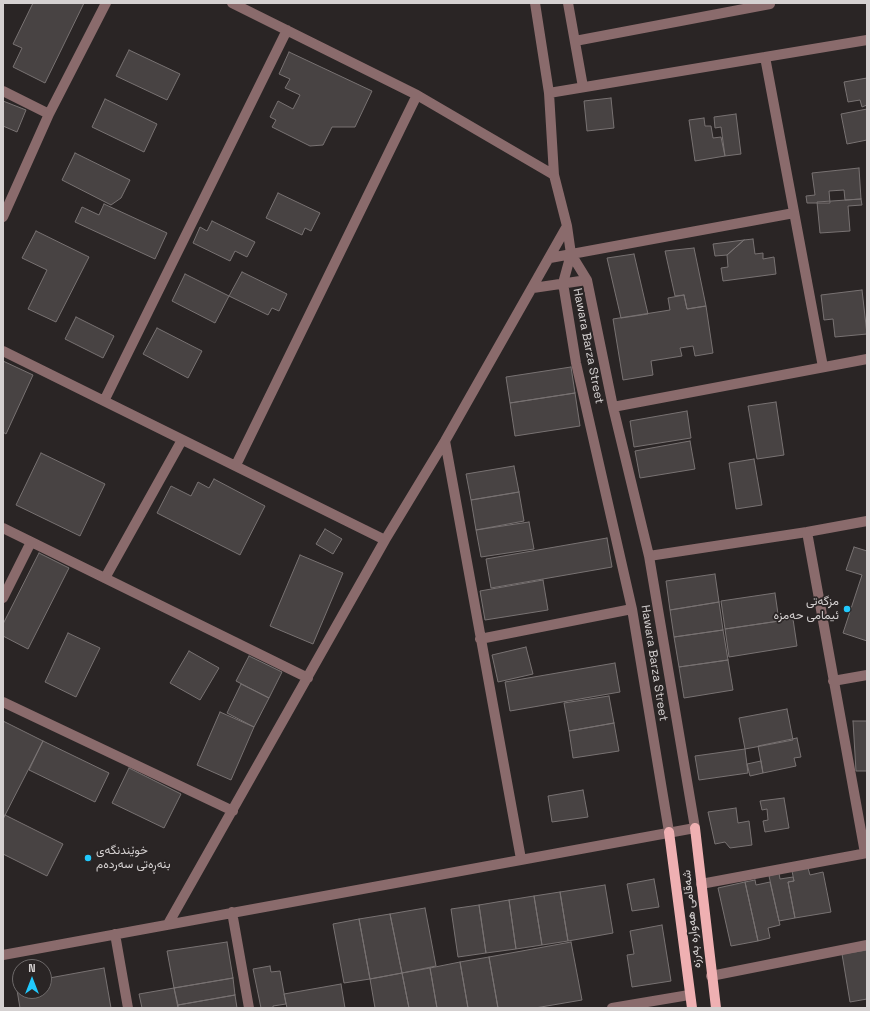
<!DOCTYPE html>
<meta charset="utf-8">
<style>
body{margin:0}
#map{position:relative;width:870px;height:1011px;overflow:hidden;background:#2a2525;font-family:"Space Grotesk",sans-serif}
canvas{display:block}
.frame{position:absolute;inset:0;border:4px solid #d5d1d1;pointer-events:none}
.north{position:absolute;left:12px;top:959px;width:40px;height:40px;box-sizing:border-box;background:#2a2525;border:1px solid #6e6a6a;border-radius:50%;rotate:0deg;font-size:11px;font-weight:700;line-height:16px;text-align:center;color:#d5d1d1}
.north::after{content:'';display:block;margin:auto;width:14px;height:18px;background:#21c9fd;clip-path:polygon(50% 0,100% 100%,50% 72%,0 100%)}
</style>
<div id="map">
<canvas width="870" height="1011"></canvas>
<div class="frame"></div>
<div class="north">N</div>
</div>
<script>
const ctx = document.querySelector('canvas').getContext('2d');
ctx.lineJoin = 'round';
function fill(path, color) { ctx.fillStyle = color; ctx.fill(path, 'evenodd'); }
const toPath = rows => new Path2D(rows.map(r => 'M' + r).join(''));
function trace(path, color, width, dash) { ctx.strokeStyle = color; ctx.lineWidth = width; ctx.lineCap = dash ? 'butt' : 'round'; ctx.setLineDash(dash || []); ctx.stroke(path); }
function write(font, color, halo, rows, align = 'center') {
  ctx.font = font + ' "Space Grotesk",Vazirmatn,sans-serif'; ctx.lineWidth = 3.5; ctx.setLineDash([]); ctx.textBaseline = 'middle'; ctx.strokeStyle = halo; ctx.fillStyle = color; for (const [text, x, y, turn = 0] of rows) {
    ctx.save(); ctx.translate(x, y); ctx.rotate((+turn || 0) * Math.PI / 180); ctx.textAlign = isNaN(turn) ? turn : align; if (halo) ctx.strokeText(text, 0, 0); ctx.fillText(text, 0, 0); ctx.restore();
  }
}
const building = toPath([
 [33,3,84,3,45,83,13,67,22,48,13,44,33,3],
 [129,50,180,74,167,100,116,76,129,50],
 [289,52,372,91,355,127,332,127,323,145,310,146,272,127,276,120,270,117,278,101,293,109,300,95,285,88,290,79,279,74,289,52],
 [867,78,867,105,862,107,860,100,848,102,844,82,867,78],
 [611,98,614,128,587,131,584,101,611,98],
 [105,99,157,124,144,152,92,127,105,99],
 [3,101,26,110,17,132,3,126,3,101],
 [867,109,867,140,847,144,841,114,867,109],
 [736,114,741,154,725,156,721,127,715,128,714,117,736,114],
 [704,118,705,126,711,126,713,138,721,137,725,156,695,161,689,120,704,118],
 [75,153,130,180,121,198,111,205,62,180,75,153],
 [859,168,861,199,845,200,844,190,829,191,830,203,807,203,806,196,815,195,812,173,859,168],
 [278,193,320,213,311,231,305,228,302,235,266,218,278,193],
 [861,199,862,205,848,206,850,231,820,233,817,202,861,199],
 [104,204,167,233,155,259,75,222,82,207,99,215,104,204],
 [212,221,255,242,247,257,235,251,230,261,193,243,200,227,207,231,212,221],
 [36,231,89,257,56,322,28,309,47,270,22,258,36,231],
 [753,239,755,254,763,253,763,259,774,257,776,274,723,281,721,268,728,267,727,255,744,240,753,239],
 [744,240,727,255,715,256,713,244,744,240],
 [694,248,706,306,687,309,684,295,675,296,665,251,694,248],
 [634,254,648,314,621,318,607,258,634,254],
 [242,272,287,294,279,311,272,308,268,315,229,296,242,272],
 [185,274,229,296,215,323,172,301,185,274],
 [862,290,867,334,835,337,833,319,824,320,821,295,862,290],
 [684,295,687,309,706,306,713,353,695,356,693,346,680,348,682,356,651,361,653,375,623,380,613,319,670,310,668,298,684,295],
 [76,317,114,336,103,358,65,339,76,317],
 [157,328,202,351,188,378,143,354,157,328],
 [3,361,33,375,6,434,3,432,3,361],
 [571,367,575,393,510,403,506,377,571,367],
 [575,393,580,426,515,436,510,403,575,393],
 [776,402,784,455,757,459,748,406,776,402],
 [687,411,691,438,634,447,630,421,687,411],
 [690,441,695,469,640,478,635,451,690,441],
 [41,453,105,484,80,536,16,505,41,453],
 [754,459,762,505,736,509,729,463,754,459],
 [514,466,519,492,471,500,466,474,514,466],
 [214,479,265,506,240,555,157,513,171,486,191,496,198,482,209,488,214,479],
 [519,492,524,521,476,530,471,500,519,492],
 [529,522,534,549,481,557,476,530,529,522],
 [325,529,342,539,333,554,316,544,325,529],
 [607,538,612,567,491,588,486,559,607,538],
 [854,547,867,551,867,641,843,633,862,575,846,570,854,547],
 [39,553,69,568,28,649,3,636,3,624,39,553],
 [300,555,343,573,313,644,270,626,300,555],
 [715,574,719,602,670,610,666,581,715,574],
 [543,580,548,610,485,620,480,591,543,580],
 [775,593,779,621,725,629,721,601,775,593],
 [719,602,723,630,674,637,670,610,719,602],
 [793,619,797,646,729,657,725,629,793,619],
 [723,630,728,660,679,667,674,637,723,630],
 [68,633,100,648,76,697,45,682,68,633],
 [526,647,533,674,498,682,492,655,526,647],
 [189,651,219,668,200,700,170,683,189,651],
 [249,656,282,672,269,698,236,681,249,656],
 [728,660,733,690,684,698,679,667,728,660],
 [615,663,620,692,510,711,505,682,615,663],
 [241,684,269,698,254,727,227,713,241,684],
 [609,696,614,723,569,731,564,703,609,696],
 [787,709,793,740,745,749,739,718,787,709],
 [220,712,254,727,231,780,197,765,220,712],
 [3,721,43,741,3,819,3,721],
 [853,721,867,721,867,771,856,771,853,721],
 [614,723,619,751,573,758,569,731,614,723],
 [797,738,801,757,794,758,796,766,763,773,758,746,797,738],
 [43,741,109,773,95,802,29,770,43,741],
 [745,749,748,773,699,780,695,756,745,749],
 [761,761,763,773,750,776,747,764,761,761],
 [129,768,181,794,164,828,112,803,129,768],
 [583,790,588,817,552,822,548,796,583,790],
 [784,798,789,828,765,832,763,821,768,820,767,809,762,810,760,801,784,798],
 [736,808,738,823,749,821,752,845,730,848,725,842,715,844,708,812,736,808],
 [5,815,63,844,47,876,3,854,3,819,5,815],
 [808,868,810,875,823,872,831,912,795,918,788,882,794,881,792,871,808,868],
 [779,873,780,879,793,877,794,881,788,882,795,918,779,921,769,876,779,873],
 [654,879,659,907,632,911,627,884,654,879],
 [755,880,756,885,770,882,780,925,768,928,770,938,758,941,745,882,755,880],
 [745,882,758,941,731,946,718,888,745,882],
 [605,885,613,933,568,941,560,892,605,885],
 [560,892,568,941,542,945,534,896,560,892],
 [534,896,542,945,516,949,509,900,534,896],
 [509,900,516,949,486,953,479,905,509,900],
 [479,905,486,953,458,957,451,909,479,905],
 [425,908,436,966,402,973,390,914,425,908],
 [390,914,402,973,370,979,359,919,390,914],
 [359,919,370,979,344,983,333,924,359,919],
 [662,925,671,981,632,987,627,955,634,954,630,931,662,925],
 [227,942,233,978,174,988,167,951,227,942],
 [571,942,582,1000,535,1008,498,1008,489,957,571,942],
 [867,950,867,999,850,1002,842,954,867,950],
 [489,957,498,1008,468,1008,460,962,489,957],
 [460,962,468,1008,437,1008,430,968,460,962],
 [270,966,271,972,280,971,286,1004,273,1006,273,1008,261,1008,253,969,270,966],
 [104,968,111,1008,20,1008,16,984,20,983,20,991,44,991,44,979,104,968],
 [430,968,437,1008,409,1008,402,973,430,968],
 [402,973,409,1008,375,1008,370,979,402,973],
 [233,978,235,995,178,1005,174,988,233,978],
 [341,984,345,1008,287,1008,284,994,341,984],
 [174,988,178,1008,142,1008,139,994,174,988],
 [235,995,237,1008,178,1008,178,1005,235,995]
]);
fill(building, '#484343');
trace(building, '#787272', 1);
trace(toPath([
 [232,3,417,95,554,175],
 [568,3,583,87],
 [575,41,770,4],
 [765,57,823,367],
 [3,91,49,114],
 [549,93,867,40],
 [3,217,49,114,106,3],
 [571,254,563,283,576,363,632,609,669,832],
 [550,258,794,213],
 [533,288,587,280],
 [3,351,385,540],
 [104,401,287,30],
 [613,407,867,359],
 [445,441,521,859],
 [236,465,417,95],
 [3,528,308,678],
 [807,532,865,853],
 [649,556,807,532,867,521],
 [105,578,182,440],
 [3,598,31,542],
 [480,639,632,609],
 [833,681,867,675],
 [3,702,233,811],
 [701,884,867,853],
 [232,912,249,1008],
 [168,924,385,540,445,441,567,226],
 [115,934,128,1008],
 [3,955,695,828,649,556,613,407,587,280,571,254,567,226,554,175,549,93,535,3],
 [711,976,867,945],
 [612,1008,689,995]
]), '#8a6b6c', 10);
trace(toPath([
 [695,828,716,1008],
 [669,832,692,1008]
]), '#efb0b2', 10);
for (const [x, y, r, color] of [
 [847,609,4,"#21c9fd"],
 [88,858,4,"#21c9fd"]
]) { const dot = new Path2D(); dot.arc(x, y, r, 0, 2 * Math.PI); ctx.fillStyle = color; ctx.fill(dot); trace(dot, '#2a2525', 1.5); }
write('12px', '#d5d1d1', '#2a2525', [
 ["Hawara Barza Street",588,346,79],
 ["Hawara Barza Street",654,663,81],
 ["شەقامی هەوارە بەرزە",692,919,-96]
]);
write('12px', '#d5d1d1', '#2a2525', [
 ["مزگەتی",839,602],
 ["ئیمامی حەمزە",839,616],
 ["خوێندنگەی",96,851,"left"],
 ["بنەڕەتی سەردەم",96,865,"left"]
], 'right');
</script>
